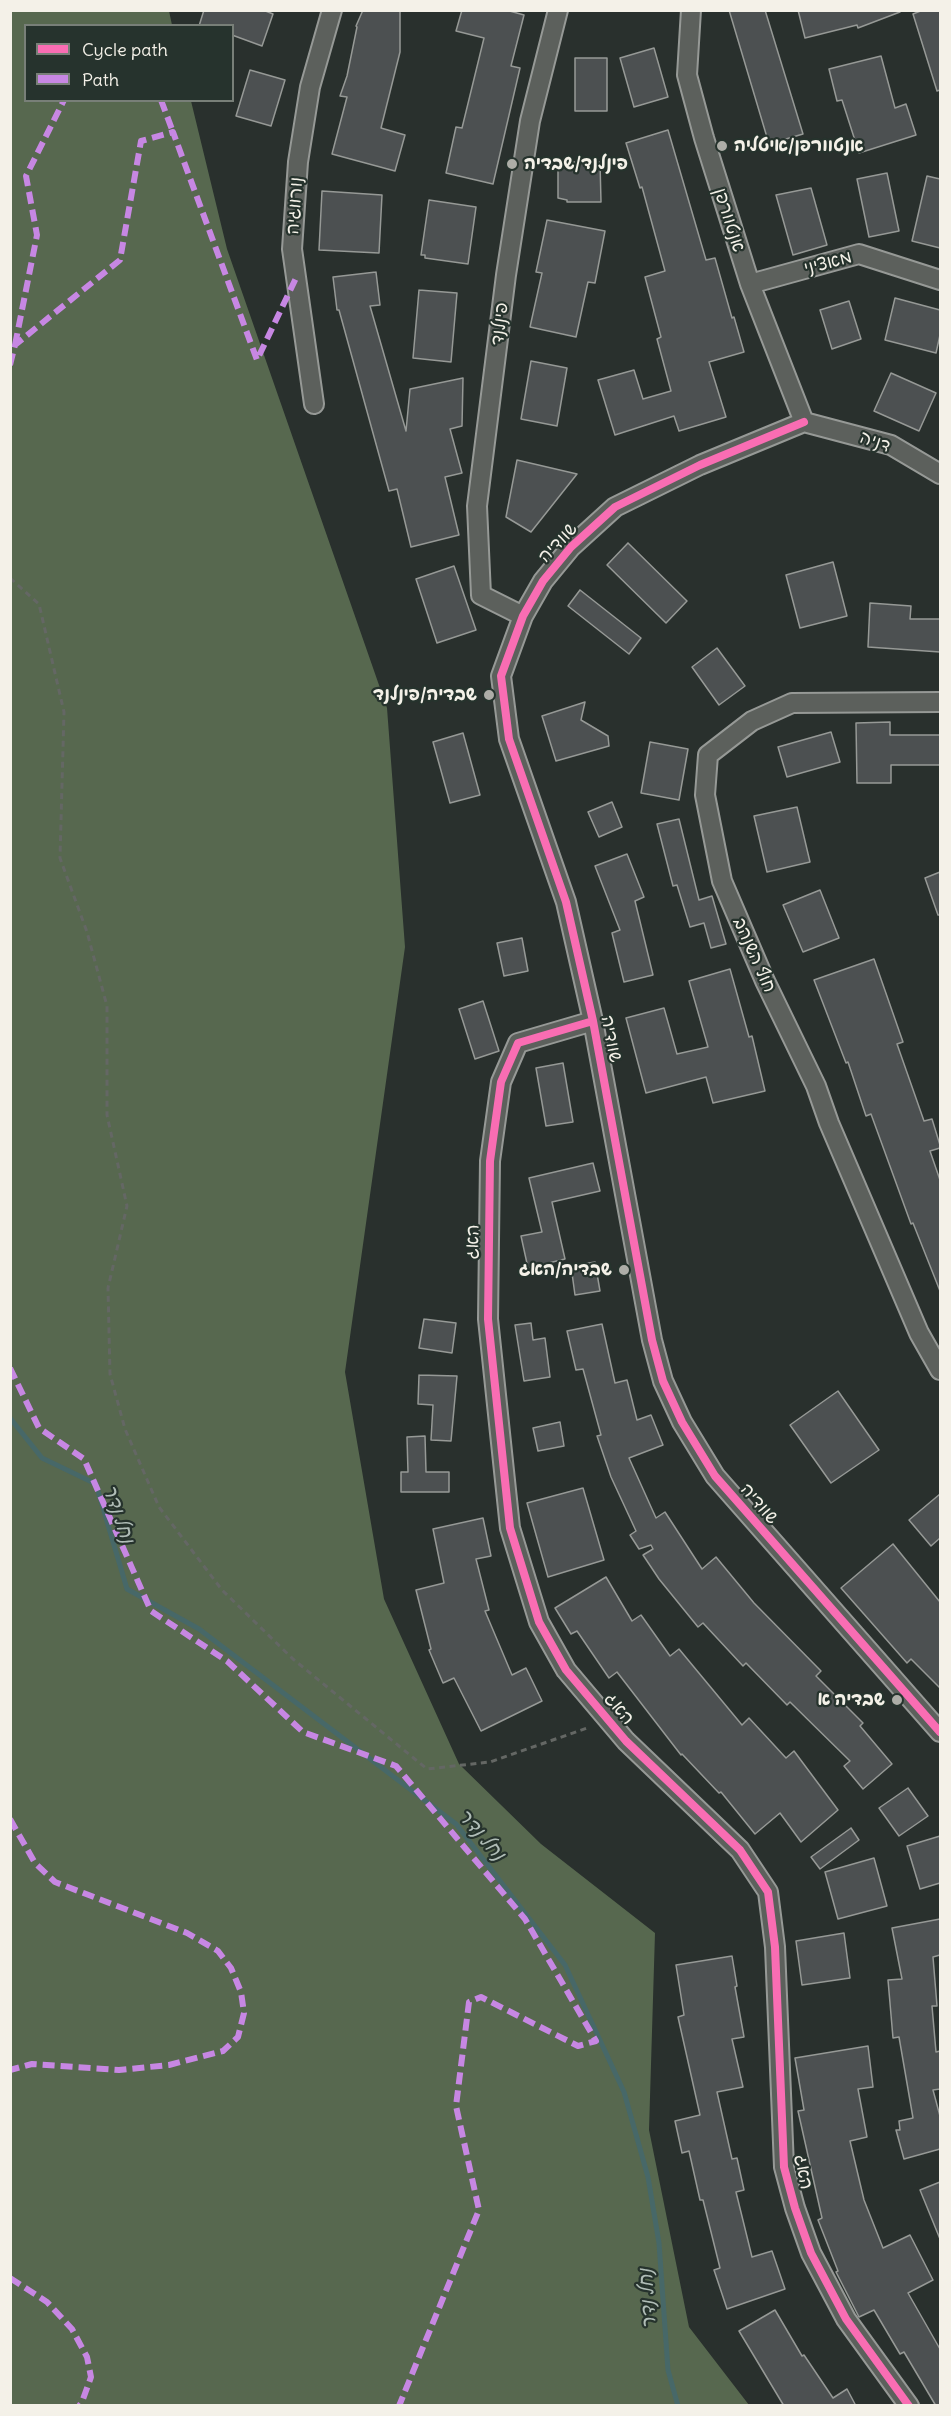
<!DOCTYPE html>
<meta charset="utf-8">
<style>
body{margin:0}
#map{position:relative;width:951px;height:2416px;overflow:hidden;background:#29302d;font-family:Delius,sans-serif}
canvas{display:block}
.frame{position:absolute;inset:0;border:12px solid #f4f1e8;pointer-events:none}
.legend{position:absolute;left:24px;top:24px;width:210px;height:78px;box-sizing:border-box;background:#26332d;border:2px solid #787f78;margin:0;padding:8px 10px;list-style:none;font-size:18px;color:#f4f1e8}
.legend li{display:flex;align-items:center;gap:12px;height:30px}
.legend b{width:30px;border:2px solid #787f78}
</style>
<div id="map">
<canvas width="951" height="2416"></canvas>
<div class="frame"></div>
<ul class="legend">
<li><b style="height:8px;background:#f96db3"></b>Cycle path</li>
<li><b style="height:8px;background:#c787e3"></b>Path</li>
</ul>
</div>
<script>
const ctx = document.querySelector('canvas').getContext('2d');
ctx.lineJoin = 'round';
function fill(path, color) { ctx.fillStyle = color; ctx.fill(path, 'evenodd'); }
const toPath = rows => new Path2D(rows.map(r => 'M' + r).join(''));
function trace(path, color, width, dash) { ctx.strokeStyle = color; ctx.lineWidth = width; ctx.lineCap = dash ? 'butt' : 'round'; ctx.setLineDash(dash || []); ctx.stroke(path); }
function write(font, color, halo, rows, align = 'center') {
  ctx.font = font + ' Delius,"Playpen Sans Hebrew",sans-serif'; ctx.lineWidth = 4.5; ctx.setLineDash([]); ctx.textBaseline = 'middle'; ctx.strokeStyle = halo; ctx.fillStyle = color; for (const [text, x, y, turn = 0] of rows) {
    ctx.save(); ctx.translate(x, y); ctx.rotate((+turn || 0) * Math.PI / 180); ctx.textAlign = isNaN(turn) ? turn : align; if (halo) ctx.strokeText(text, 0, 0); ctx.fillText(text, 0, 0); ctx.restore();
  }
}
fill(toPath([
 [11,10,169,11,172,25,26,26,26,100,191,101,227,249,387,708,405,947,345,1372,384,1599,459,1764,541,1844,655,1933,649,2130,689,2327,749,2405,11,2405]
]), '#57684f');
trace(toPath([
 [10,1418,42,1458,96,1484,127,1589,199,1629,456,1824,565,1965,624,2092,648,2177,659,2243,668,2370,678,2406]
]), '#476868', 5);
const building = toPath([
 [204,10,263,10,273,14,262,46,232,35,232,26,199,26,204,10],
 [363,10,400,10,400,52,381,128,405,135,395,171,332,154,347,97,340,96,347,76,357,27,356,26,363,10],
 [462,10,506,10,524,15,511,66,520,68,493,184,446,173,456,127,462,128,484,38,456,31,462,10],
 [729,10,765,10,803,134,769,144,729,10],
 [798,10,900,10,900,12,858,28,857,25,805,38,798,10],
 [923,10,940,10,940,90,937,91,913,14,923,10],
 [654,48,668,97,634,107,620,58,654,48],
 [881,56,895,108,906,104,916,135,859,153,842,100,837,101,829,69,881,56],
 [575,58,607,58,607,111,575,111,575,58],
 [250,70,285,80,271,126,236,116,250,70],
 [668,130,706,260,715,258,732,318,734,317,744,352,709,362,726,417,679,431,674,416,615,435,598,380,634,370,643,399,671,391,657,339,661,337,645,277,665,271,642,187,640,188,626,143,668,130],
 [558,162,600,162,601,202,567,202,567,200,558,198,558,162],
 [887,173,899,231,869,237,857,179,887,173],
 [927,176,940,179,940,248,912,241,927,176],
 [811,188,827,245,793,255,776,195,811,188],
 [322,191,382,195,379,253,319,250,322,191],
 [429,200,476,207,468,264,425,258,425,255,421,255,429,200],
 [547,220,605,231,595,283,588,282,576,337,530,327,542,273,536,272,547,220],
 [376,272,380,305,370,306,406,431,410,389,463,378,462,426,450,429,462,473,445,477,459,535,411,547,397,489,389,491,339,310,337,310,333,277,376,272],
 [419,290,457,293,451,362,413,358,419,290],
 [895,298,940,310,940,335,936,353,885,340,895,298],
 [849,301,861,339,832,349,820,310,849,301],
 [531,361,567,368,557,426,521,419,531,361],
 [891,373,936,393,919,431,874,411,891,373],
 [517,460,577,474,531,532,506,517,517,460],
 [628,543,687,601,666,623,607,565,628,543],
 [833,562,847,616,800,628,786,575,833,562],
 [454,566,476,630,437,643,416,579,454,566],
 [580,590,641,638,629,654,568,606,580,590],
 [870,603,911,606,910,619,940,619,940,652,868,647,870,603],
 [717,648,745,686,719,705,692,667,717,648],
 [585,702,581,720,608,736,609,746,556,761,542,716,585,702],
 [890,722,890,735,940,735,940,765,891,765,891,783,857,783,856,723,890,722],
 [831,732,840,762,787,777,778,747,831,732],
 [463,733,480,795,450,803,433,742,463,733],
 [650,742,688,749,679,800,641,793,650,742],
 [612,802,622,827,599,837,588,812,612,802],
 [797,807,810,862,767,872,754,816,797,807],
 [679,819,699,900,712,896,726,944,711,948,704,923,690,927,677,885,673,886,657,824,679,819],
 [627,854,644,897,635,901,653,975,624,982,612,933,620,930,595,866,627,854],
 [940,872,940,915,938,915,925,878,940,872],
 [820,890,839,938,803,952,783,905,820,890],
 [522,938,528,971,504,976,497,943,522,938],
 [874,959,903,1042,897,1044,924,1121,932,1119,940,1145,940,1148,930,1151,940,1180,940,1291,913,1223,911,1224,871,1114,866,1116,848,1062,846,1063,814,980,874,959],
 [730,969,749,1037,752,1036,765,1091,713,1103,706,1077,646,1093,626,1018,664,1008,677,1054,708,1047,689,981,730,969],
 [483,1001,499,1051,475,1059,459,1009,483,1001],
 [563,1063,573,1122,546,1126,536,1068,563,1063],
 [593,1163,600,1191,552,1202,565,1259,528,1268,521,1236,542,1232,529,1178,593,1163],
 [595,1262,600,1291,575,1295,571,1266,595,1262],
 [424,1319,456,1323,452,1353,419,1348,424,1319],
 [531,1323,533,1340,545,1338,550,1377,524,1381,515,1325,531,1323],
 [602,1324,615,1383,627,1380,637,1420,651,1415,663,1445,629,1458,656,1518,665,1512,702,1569,716,1557,754,1603,821,1671,816,1676,863,1723,860,1726,892,1764,863,1789,844,1766,850,1761,790,1702,787,1705,746,1663,743,1666,703,1623,698,1627,659,1579,643,1555,653,1549,651,1545,639,1549,630,1535,636,1531,611,1477,597,1436,601,1435,583,1369,576,1370,567,1331,602,1324],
 [419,1375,457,1376,451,1441,431,1440,433,1405,418,1404,419,1375],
 [838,1391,879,1450,831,1483,790,1425,838,1391],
 [560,1422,564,1446,538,1451,533,1428,560,1422],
 [425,1436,426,1472,449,1472,449,1492,401,1492,401,1472,408,1472,407,1437,425,1436],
 [583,1488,604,1560,548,1577,527,1503,583,1488],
 [940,1494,940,1538,931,1546,909,1520,940,1494],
 [483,1518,491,1556,476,1559,489,1610,485,1611,512,1675,526,1668,542,1701,481,1731,454,1678,443,1683,429,1650,431,1649,416,1590,444,1583,433,1529,483,1518],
 [893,1544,940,1602,940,1688,911,1659,907,1663,841,1588,893,1544],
 [606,1577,632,1621,641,1615,670,1656,679,1649,742,1725,749,1718,786,1758,794,1751,838,1810,801,1842,780,1813,755,1834,721,1792,719,1793,682,1754,681,1755,617,1672,609,1678,577,1631,571,1634,555,1608,606,1577],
 [908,1788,928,1816,899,1836,879,1808,908,1788],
 [851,1828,859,1840,820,1869,811,1857,851,1828],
 [940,1836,940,1883,920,1889,907,1846,940,1836],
 [874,1858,887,1906,838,1919,825,1872,874,1858],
 [940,1919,940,1955,933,1957,937,2006,932,2006,936,2052,940,2051,940,2089,933,2090,940,2116,940,2149,904,2159,896,2130,900,2130,899,2121,913,2118,899,2037,893,2038,888,1980,902,1979,892,1928,940,1919],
 [844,1933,850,1978,802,1985,796,1941,844,1933],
 [732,1956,737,1986,735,1987,744,2037,732,2039,743,2087,717,2092,732,2159,737,2158,744,2190,736,2192,752,2257,772,2251,785,2289,727,2309,714,2270,720,2268,703,2200,700,2200,689,2151,682,2153,675,2121,700,2115,678,2017,684,2015,676,1965,732,1956],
 [868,2046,873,2087,858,2089,867,2137,850,2141,864,2200,883,2248,910,2235,933,2280,908,2293,940,2349,940,2406,936,2406,904,2352,900,2354,874,2310,859,2317,836,2272,838,2271,818,2220,822,2218,798,2111,804,2110,795,2058,868,2046],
 [940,2182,940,2239,920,2190,940,2182],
 [775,2310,802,2356,804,2355,833,2398,847,2389,856,2406,784,2406,739,2331,775,2310]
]);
fill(building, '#4c5051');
trace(building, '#969996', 1.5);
const minor = toPath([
 [691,10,687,75,704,138,750,284,804,422],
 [750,284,859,254,940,280],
 [314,404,292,249,298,162,310,87,332,10],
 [804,422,700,465,615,507,571,547,543,581,523,616,501,676,509,739,566,902,593,1021,652,1340,663,1381,682,1422,715,1476,940,1732],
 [804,422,891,445,940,474],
 [523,616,481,595,477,506,506,275,530,121,558,10],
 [940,702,792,703,752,721,708,755,705,795,722,881,765,981,816,1086,829,1123,919,1333,940,1370],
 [593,1021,518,1043,501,1082,490,1161,488,1319,510,1528,539,1622,566,1670,626,1741,740,1850,768,1892,775,1947,784,2167,795,2208,811,2253,846,2319,909,2406]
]);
trace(minor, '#969996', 22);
trace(toPath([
 [10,578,39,604,64,712,60,858,87,932,107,1006,107,1115,127,1206,108,1288,110,1374,125,1429,159,1507,222,1590,293,1659,427,1769,490,1762,590,1727]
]), '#646764', 3, [6, 4.5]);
trace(minor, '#5c605c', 18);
trace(toPath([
 [161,100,173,132],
 [15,345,37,235,26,176,64,100],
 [10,365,15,345,120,260,141,141,173,132,257,360,296,278],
 [10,1368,39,1428,84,1459,151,1611,227,1661,303,1732,396,1766,525,1919,596,2041,578,2046,481,1997,469,2002,456,2106,479,2210,399,2406],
 [10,1819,35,1863,55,1882,187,1933,218,1951,231,1968,241,1992,244,2013,238,2037,223,2051,169,2065,119,2070,32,2064,10,2070],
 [10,2278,47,2302,72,2329,87,2357,91,2377,82,2402,79,2406]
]), '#c787e3', 6, [12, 6]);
trace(toPath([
 [804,422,700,465,615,507,571,547,543,581,523,616,501,676,509,739,566,902,593,1021,652,1340,663,1381,682,1422,715,1476,940,1732],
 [593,1021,518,1043,501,1082,490,1161,488,1319,510,1528,539,1622,566,1670,626,1741,740,1850,768,1892,775,1947,784,2167,795,2208,811,2253,846,2319,909,2406]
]), '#f96db3', 8);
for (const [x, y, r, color] of [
 [722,146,6,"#adada7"],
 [512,164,6,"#adada7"],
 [489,695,6,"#adada7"],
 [624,1270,6,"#adada7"],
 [897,1700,6,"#adada7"]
]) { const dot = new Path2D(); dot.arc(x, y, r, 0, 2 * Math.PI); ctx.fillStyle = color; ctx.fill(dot); trace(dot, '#26332d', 2); }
write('bold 18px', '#f4f1e8', '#26332d', [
 ["אנטוורפן/איטליה",734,146,"left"],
 ["פינלנד/שבדיה",524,164,"left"],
 ["שבדיה/פינלנד",477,695],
 ["שבדיה/האג",612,1270],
 ["שבדיה א",885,1700]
], 'right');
write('18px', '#f4f1e8', '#26332d', [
 ["נורווגיה",295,206,-86],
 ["אנטוורפן",729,220,72],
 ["מאציני",828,263,-15],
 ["פינלנד",500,324,-83],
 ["דניה",875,442,19],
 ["שוודיה",558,543,-46],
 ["חוף השנהב",754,955,66],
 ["שוודיה",611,1039,79],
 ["האג",473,1242,-89],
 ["שוודיה",759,1504,49],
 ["האג",619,1709,50],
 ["האג",803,2172,79]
]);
write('italic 20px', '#b0bdb7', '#26332d', [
 ["נחל נדר",118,1514,71],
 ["נחל נדר",481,1835,49],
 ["נחל נדר",648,2299,-94]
]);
</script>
